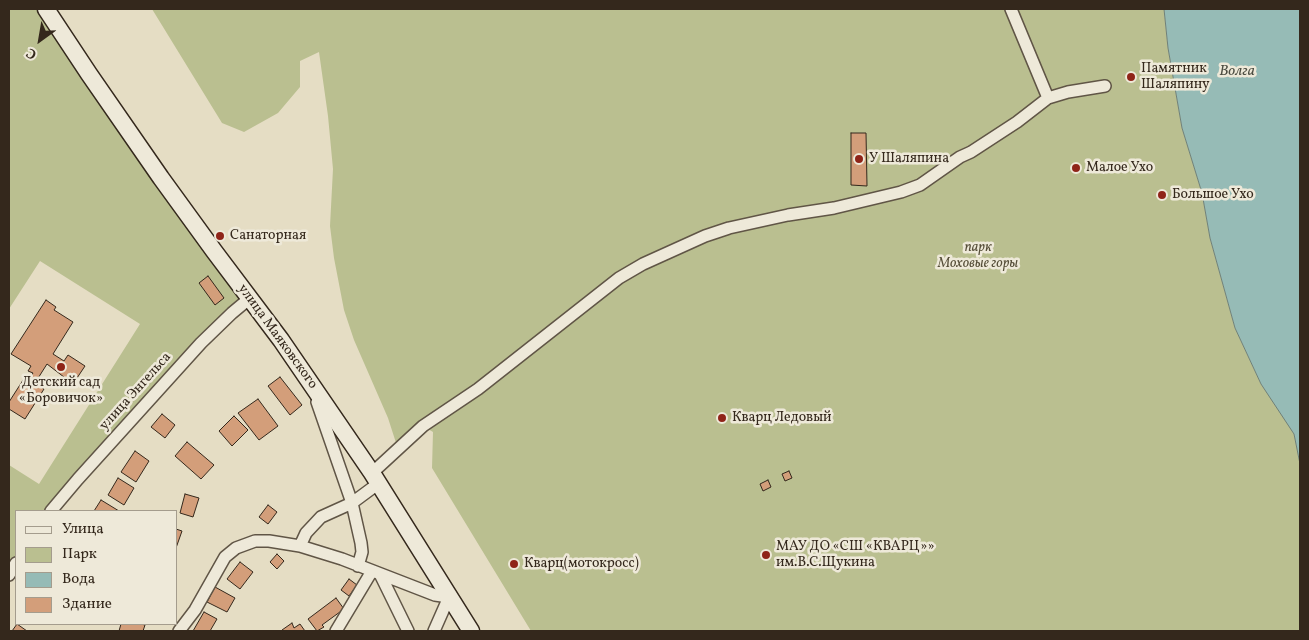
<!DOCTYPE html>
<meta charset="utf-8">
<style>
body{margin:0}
#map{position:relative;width:1309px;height:640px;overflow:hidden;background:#e5ddc4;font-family:Vollkorn,serif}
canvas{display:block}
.frame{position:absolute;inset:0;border:10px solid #34281c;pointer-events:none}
.legend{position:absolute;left:15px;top:510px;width:162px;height:115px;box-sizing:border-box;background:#eee9d9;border:1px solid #a49c8d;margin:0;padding:6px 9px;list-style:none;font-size:15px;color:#34281c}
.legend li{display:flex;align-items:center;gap:10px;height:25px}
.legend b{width:25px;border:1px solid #a49c8d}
.north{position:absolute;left:15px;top:15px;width:50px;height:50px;-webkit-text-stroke:4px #eee9d9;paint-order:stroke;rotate:212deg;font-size:14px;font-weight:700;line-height:20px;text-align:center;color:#34281c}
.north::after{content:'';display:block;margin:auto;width:18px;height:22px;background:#34281c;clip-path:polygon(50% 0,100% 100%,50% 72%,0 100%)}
</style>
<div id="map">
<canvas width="1309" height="640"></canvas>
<div class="frame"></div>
<ul class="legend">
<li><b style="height:6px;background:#eee9d9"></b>Улица</li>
<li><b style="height:14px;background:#babf90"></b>Парк</li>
<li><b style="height:14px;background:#96bbb6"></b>Вода</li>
<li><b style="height:14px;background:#d39e7a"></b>Здание</li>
</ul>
<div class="north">С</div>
</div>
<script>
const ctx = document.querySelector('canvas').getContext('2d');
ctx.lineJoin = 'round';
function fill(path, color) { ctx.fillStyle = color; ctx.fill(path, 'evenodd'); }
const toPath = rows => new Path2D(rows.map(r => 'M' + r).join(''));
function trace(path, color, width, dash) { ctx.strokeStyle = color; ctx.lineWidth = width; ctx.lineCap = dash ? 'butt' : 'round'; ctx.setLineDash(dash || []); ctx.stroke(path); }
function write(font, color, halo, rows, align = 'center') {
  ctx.font = font + ' Vollkorn,serif'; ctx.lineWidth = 5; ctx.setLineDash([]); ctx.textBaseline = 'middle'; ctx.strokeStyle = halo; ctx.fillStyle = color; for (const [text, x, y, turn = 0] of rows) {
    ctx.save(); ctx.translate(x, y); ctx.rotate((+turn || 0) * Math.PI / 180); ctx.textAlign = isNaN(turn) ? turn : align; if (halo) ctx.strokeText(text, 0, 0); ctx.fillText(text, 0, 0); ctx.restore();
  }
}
fill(toPath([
 [9,9,46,9,250,298,51,511,16,511,16,563,9,575,9,465,39,484,140,324,40,261,9,309],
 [152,9,1164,9,1168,48,1182,128,1202,193,1210,238,1235,328,1261,384,1290,425,1294,434,1297,446,1300,464,1300,631,531,631,432,468,433,432,423,426,398,449,388,418,354,340,344,310,334,258,330,226,333,169,328,116,319,52,300,61,300,87,278,113,244,132,222,123]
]), '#babf90');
const water = toPath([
 [1164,9,1300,9,1300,464,1294,434,1261,384,1235,328,1210,238,1202,193,1182,128,1168,48,1164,9]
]);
fill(water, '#96bbb6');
trace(water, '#6f8078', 1);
const building = toPath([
 [851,133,866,133,867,186,851,185,851,133],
 [208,276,224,298,215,305,199,283,208,276],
 [46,300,56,307,54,310,73,322,53,354,64,361,68,355,85,366,73,384,47,364,35,383,44,389,25,419,9,409,9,402,25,377,29,379,33,373,28,371,31,366,11,354,46,300],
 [280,377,302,405,290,415,268,386,280,377],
 [258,399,278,426,259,440,238,413,258,399],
 [162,414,175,425,165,438,151,427,162,414],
 [234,416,248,430,232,446,219,431,234,416],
 [187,442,214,465,201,479,175,456,187,442],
 [135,451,149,461,136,482,121,472,135,451],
 [789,471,792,478,785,481,782,474,789,471],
 [118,478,134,488,124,505,108,495,118,478],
 [768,480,771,487,763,491,760,484,768,480],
 [185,494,199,498,193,517,180,513,185,494],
 [101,500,119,511,94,511,101,500],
 [268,505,277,512,268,524,259,517,268,505],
 [176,529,182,531,176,548,176,529],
 [277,554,284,561,277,569,270,562,277,554],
 [240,562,253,572,240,589,227,579,240,562],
 [349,579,357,585,349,596,341,590,349,579],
 [215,587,235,598,227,612,207,602,215,587],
 [336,598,344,609,322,625,324,627,317,631,308,619,336,598],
 [204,612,217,619,210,631,193,631,204,612],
 [292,623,294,628,300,624,305,631,283,631,282,630,292,623],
 [17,624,27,631,12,631,17,624],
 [121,624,141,624,145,625,143,631,119,631,121,624]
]);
fill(building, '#d39e7a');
trace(building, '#34281c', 1);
const street = toPath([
 [1011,9,1048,98],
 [317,402,352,503,361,543,362,552,358,566],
 [372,473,423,426,478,389,619,278,643,264,705,236,729,228,788,215,834,208,901,192,920,185,960,157,971,152,1017,122,1048,98,1068,92,1105,86],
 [51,511,78,479,201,343,232,313,250,298],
 [300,546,342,559,435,595,449,597,434,631],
 [380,574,408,631],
 [9,575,16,563],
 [179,631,195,610,225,557,236,548,255,541,269,541,300,546,306,533,321,517,352,503,379,483],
 [336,631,372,571]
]);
const secondary = toPath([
 [46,9,89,74,161,178,214,251,281,340,372,473,471,631]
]);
trace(street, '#605546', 14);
trace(secondary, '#34281c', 19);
trace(street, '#eee9d9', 11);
trace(secondary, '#eee9d9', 16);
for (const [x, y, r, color] of [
 [1131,77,5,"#8f2418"],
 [859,159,5,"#8f2418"],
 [1076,168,5,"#8f2418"],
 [1162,195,5,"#8f2418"],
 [220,236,5,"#8f2418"],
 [61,367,5,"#8f2418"],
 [722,418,5,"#8f2418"],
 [766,555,5,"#8f2418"],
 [514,564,5,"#8f2418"]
]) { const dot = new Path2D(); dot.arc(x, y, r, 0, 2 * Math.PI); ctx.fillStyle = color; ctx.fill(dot); trace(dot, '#eee9d9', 2); }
write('14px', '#34281c', '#eee9d9', [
 ["Памятник",1141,69],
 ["Шаляпину",1141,85],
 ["У Шаляпина",869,159],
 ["Малое Ухо",1086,168],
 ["Большое Ухо",1172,195],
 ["Санаторная",230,236],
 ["Детский сад",61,383,"center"],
 ["«Боровичок»",61,399,"center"],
 ["Кварц Ледовый",732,418],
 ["МАУ ДО «СШ «КВАРЦ»»",776,547],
 ["им.В.С.Щукина",776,563],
 ["Кварц(мотокросс)",524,564]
], 'left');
write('italic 14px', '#564e39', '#eee9d9', [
 ["парк",978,248],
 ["Моховые горы",978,264]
]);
write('14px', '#34281c', '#eee9d9', [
 ["улица Маяковского",277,337,54],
 ["улица Энгельса",136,392,-48]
]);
write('italic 15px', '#4c4d42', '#eee9d9', [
 ["Волга",1237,72]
]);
</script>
